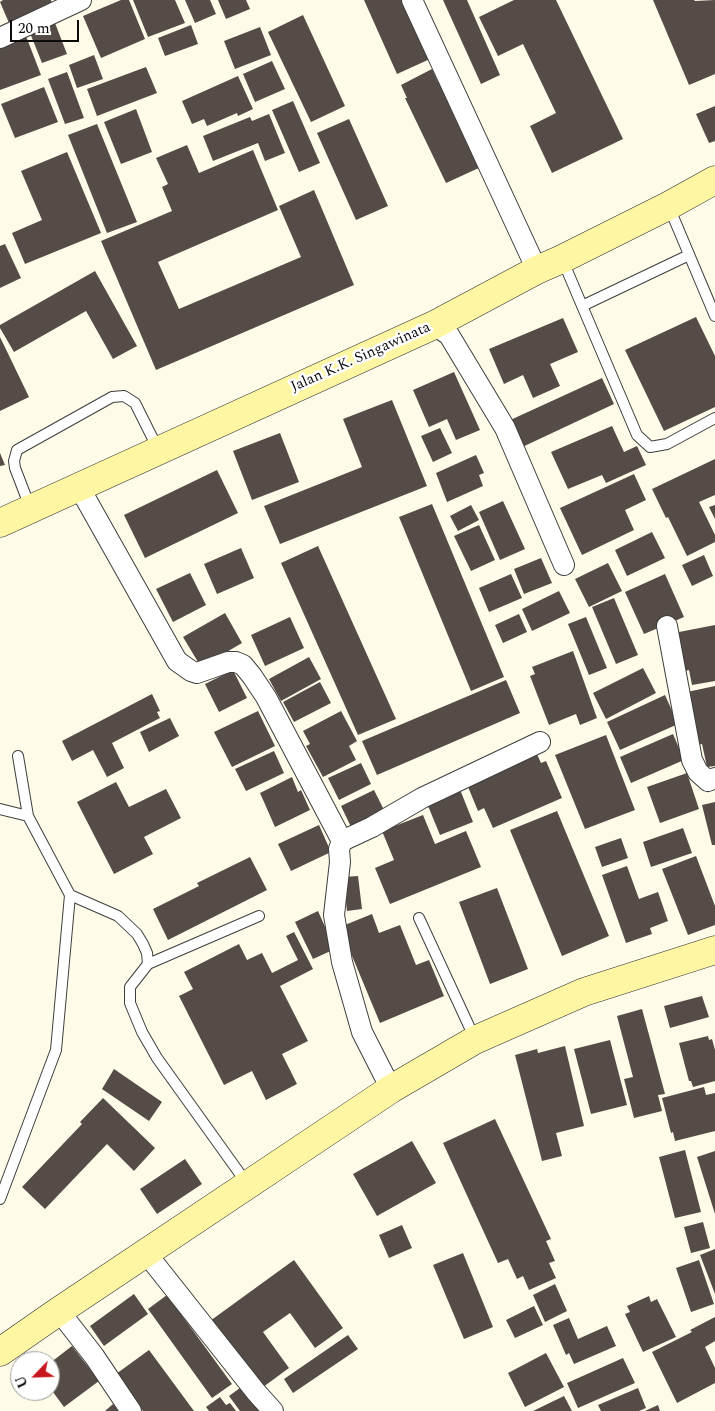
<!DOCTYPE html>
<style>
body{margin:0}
#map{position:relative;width:715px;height:1411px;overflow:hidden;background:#fffbe9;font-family:Spectral,serif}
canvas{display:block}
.north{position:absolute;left:10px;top:1351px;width:50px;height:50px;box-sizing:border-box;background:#fff;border:1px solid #9d9d9d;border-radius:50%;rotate:246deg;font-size:14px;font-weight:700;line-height:20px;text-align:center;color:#0b0b0b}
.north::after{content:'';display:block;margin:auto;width:18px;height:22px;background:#c6181e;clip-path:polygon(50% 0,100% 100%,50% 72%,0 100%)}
.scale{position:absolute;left:10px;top:20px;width:69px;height:22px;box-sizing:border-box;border:2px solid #0b0b0b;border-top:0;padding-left:6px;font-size:15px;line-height:18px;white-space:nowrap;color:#0b0b0b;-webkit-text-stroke:4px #fff;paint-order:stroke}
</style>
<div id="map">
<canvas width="715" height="1411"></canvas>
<div class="north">U</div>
<div class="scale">20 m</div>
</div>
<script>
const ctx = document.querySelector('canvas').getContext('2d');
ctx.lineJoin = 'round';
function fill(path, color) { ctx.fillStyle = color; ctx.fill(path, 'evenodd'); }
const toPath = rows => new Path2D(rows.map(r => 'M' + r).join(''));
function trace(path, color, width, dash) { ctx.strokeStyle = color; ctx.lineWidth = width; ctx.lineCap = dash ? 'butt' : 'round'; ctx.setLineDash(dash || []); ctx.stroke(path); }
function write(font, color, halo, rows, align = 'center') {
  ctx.font = font + ' Spectral,serif'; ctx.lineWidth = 5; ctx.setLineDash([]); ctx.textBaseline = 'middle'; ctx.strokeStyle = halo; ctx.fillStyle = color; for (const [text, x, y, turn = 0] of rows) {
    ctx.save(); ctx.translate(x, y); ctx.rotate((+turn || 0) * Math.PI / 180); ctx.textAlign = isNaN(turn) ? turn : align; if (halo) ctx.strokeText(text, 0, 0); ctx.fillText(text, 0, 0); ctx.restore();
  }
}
fill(toPath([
 [3,0,51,0,52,4,9,23,0,2],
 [121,0,129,0,145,39,101,58,83,16],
 [133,0,175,0,185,23,148,37],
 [185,0,210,0,216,14,195,23],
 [218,0,246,0,250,9,226,19],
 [364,0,404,0,430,59,397,74],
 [443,0,467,0,500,75,481,84],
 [514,0,556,0,623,139,552,173,530,126,556,113,523,44,498,56,479,17],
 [653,0,694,0,695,1,715,0,715,74,689,85],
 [303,15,345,106,311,122,268,32],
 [55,23,67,54,42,63,30,33],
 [191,25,198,44,165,56,158,38],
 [260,27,271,55,235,69,224,41],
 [26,36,41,75,0,90,0,46],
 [94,55,103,79,77,88,69,65],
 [272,61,285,89,255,102,243,74],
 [146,67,157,93,97,116,87,89],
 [432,69,438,82,440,81,481,167,446,183,405,98,407,98,401,85],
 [67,72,84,118,65,124,48,79],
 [238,76,253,109,238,116,237,113,207,126,204,119,192,124,182,101],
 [44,87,58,122,15,138,1,104],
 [293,101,320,163,299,172,272,110],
 [715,106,715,141,709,143,696,114],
 [136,109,152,152,121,164,104,122],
 [269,114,285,153,265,161,258,143,213,161,203,136,250,117,252,121],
 [349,119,388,206,356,220,317,133],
 [97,124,137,222,107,233,68,135],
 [187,145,199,173,253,150,278,210,158,262,179,309,301,257,279,206,314,190,354,285,156,370,101,241,172,211,162,187,168,184,156,158],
 [67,152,101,233,25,264,12,233,42,220,21,171],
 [5,244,21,278,0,288,0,246],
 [95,271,137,346,113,359,86,311,14,352,0,328,0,325],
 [696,317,715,356,715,407,664,431,625,350],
 [563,318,578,352,550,364,560,386,533,398,523,375,504,384,489,349],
 [0,337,29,397,0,411],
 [454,372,480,430,456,440,447,419,429,427,413,390],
 [602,378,614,404,518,449,506,422],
 [392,400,427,486,280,544,264,506,362,467,343,419],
 [612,426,624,452,637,446,646,465,606,483,602,475,568,489,551,452],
 [440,428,452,453,433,462,421,436],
 [280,433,299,482,252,500,233,451],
 [0,453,5,465,0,466],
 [476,455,484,473,479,475,483,486,447,502,436,473],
 [715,459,715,495,699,502,715,535,715,542,687,556,668,517,666,518,652,489],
 [217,470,238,513,145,558,124,515],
 [634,474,646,500,625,510,634,530,582,555,560,508],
 [503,501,525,549,500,560,479,512],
 [432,504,504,677,471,691,399,517],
 [471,505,479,520,458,531,450,516],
 [715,505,715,519,709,507],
 [479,525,495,560,471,571,454,536],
 [652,532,665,558,627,576,615,550],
 [318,546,396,719,358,735,281,563],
 [241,548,254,578,217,594,204,564],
 [704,555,713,576,692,586,682,565],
 [541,558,552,583,524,594,514,569],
 [608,563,622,591,589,607,575,579],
 [190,573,206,605,173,622,156,589],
 [511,574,522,598,489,612,479,588],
 [665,574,684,617,644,634,625,592],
 [559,591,570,613,532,631,522,609],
 [614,598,638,655,616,664,592,607],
 [225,613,242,643,201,667,183,637],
 [519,614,527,632,503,643,495,625],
 [290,617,304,648,265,666,251,635],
 [586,617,607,668,589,675,568,624],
 [715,625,715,681,692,685,689,670,681,672,674,633],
 [573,651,597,718,580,725,576,714,549,725,530,676,535,674,532,667],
 [309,657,321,679,281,701,269,679],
 [643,668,656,693,606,719,593,693],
 [233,670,247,698,219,712,205,684],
 [506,680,520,713,377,775,362,741],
 [320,682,331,703,294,722,283,702],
 [715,686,715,766,707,767,702,744,697,745,687,692],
 [152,694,160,711,157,712,160,718,112,743,124,768,107,777,93,750,72,761,62,741],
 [665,695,678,724,620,750,607,722],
 [258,711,275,746,232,767,214,732],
 [341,711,357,741,349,746,356,760,323,777,306,746,310,744,303,731],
 [170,718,179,736,149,752,140,732],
 [673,734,684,760,631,783,620,757],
 [606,735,635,810,585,829,555,755],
 [274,751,284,773,246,791,235,769],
 [536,752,541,763,546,761,562,798,493,828,484,808,478,811,466,782],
 [361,763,371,784,339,800,328,778],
 [687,773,699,809,660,823,647,787],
 [292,777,298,792,301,790,310,810,275,827,260,793],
 [116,782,129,807,166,789,181,818,144,837,153,854,114,874,77,802],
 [459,787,473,822,440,835,426,801],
 [374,790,385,812,352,829,341,806],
 [715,802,715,845,712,845,702,805],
 [557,811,609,936,562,956,510,830],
 [423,815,435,844,466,831,481,867,390,904,375,868,394,860,382,831],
 [319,825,331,852,291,871,278,844],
 [683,828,692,853,651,867,643,842],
 [621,838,628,858,602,867,595,847],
 [696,856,715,906,715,925,688,935,662,869],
 [250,857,267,890,168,940,153,909,199,886,197,883],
 [627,866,639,899,658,892,668,921,650,928,652,934,626,943,602,875],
 [358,876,362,909,347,911,343,877],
 [497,888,528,969,490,984,459,902],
 [318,911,335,949,313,959,295,922],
 [372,914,379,933,400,925,416,965,429,960,444,996,380,1023,340,927],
 [294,932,313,969,280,986,308,1041,282,1054,297,1084,266,1100,252,1071,224,1085,179,996,193,989,184,972,239,944,247,960,262,953,272,973,298,960,286,936],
 [702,996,709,1017,670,1028,664,1006],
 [642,1009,665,1094,658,1095,662,1111,634,1118,624,1079,633,1077,617,1016],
 [708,1036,709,1040,712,1039,715,1050,715,1081,693,1087,691,1081,689,1081,679,1043],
 [610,1040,627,1105,591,1114,574,1049],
 [565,1046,584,1126,556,1133,562,1156,542,1161,515,1055,537,1049,538,1053],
 [114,1069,162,1102,149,1121,102,1089],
 [704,1087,706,1095,715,1093,715,1131,675,1141,673,1132,671,1133,662,1098],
 [103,1098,155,1148,134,1171,107,1144,45,1209,22,1187,82,1124,80,1122],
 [495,1119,551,1239,546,1241,555,1261,549,1263,556,1278,529,1290,523,1276,517,1279,508,1259,498,1263,443,1143],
 [412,1141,436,1183,377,1216,353,1174],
 [685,1150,701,1212,675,1218,659,1157],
 [715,1151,715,1214,697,1157],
 [185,1159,202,1184,157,1214,140,1189],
 [703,1222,710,1248,691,1253,684,1227],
 [402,1225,412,1248,389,1258,379,1235],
 [715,1249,715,1294,700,1255],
 [463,1253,493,1327,464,1339,433,1265],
 [294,1260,343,1328,315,1348,290,1313,263,1332,289,1368,259,1390,210,1321],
 [699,1260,714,1304,691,1312,676,1268],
 [555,1284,567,1311,545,1322,533,1295],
 [134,1294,148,1314,104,1346,90,1326],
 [167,1295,232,1384,212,1398,148,1309],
 [649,1296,651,1302,657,1299,676,1337,643,1352,625,1314,630,1312,627,1306],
 [534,1306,543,1325,515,1338,506,1320],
 [715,1317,715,1341,705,1347,715,1368,715,1383,677,1403,652,1352,692,1332,690,1330],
 [569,1318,578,1339,607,1326,616,1346,574,1364,569,1353,566,1355,553,1325],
 [348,1335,358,1349,293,1393,284,1379],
 [72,1346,99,1381,64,1407,50,1388,50,1363],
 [149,1350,194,1411,143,1411,116,1374],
 [546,1353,564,1387,525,1407,508,1373],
 [623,1358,635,1383,578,1408,567,1383],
 [244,1385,263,1411,240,1411,229,1396],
 [638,1388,646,1408,639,1411,601,1411,598,1405],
 [564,1396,572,1411,533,1411],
 [220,1397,226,1405,230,1403,236,1411,209,1411,206,1407],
 [113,1404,119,1411,105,1411],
 [658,1405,660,1411,645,1411]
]), '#554c47');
const lane = toPath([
 [669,207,715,316],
 [563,261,637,435,650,447,667,444,715,418],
 [582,306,689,255],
 [30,507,15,468,14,461,17,450,112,397,124,396,135,403,158,449],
 [18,756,28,816,70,895,118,916,137,934,143,944,147,953,148,964,130,987,130,1003,142,1032,157,1058,248,1185],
 [0,809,28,816],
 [419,918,475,1039],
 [148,964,259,916],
 [0,1199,56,1050,70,895]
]);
const street = toPath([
 [412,0,537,270],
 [0,38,81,0],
 [434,325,449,335,505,428,564,565],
 [79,487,177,661,191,671,197,673,228,662,236,662,243,665,252,676,266,697,342,841],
 [667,626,692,760,698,772,708,781,715,778],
 [391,1089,362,1032,342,962,334,915,340,862,339,849,342,841,372,827,422,798,540,742],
 [146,1253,256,1392,273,1411],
 [59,1311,94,1356,131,1411]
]);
const secondary = toPath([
 [0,523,434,325,537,270,562,259,668,206,715,180],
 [0,1352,59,1311,391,1089,475,1040,584,992,715,950]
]);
trace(lane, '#3e3e3e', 12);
trace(street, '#3e3e3e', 22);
trace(secondary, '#2d2d2d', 29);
trace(lane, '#fff', 10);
trace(street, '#fff', 20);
trace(secondary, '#fff6a4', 28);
write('15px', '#0b0b0b', '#fff', [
 ["Jalan K.K. Singawinata",361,358,-24]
]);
</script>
